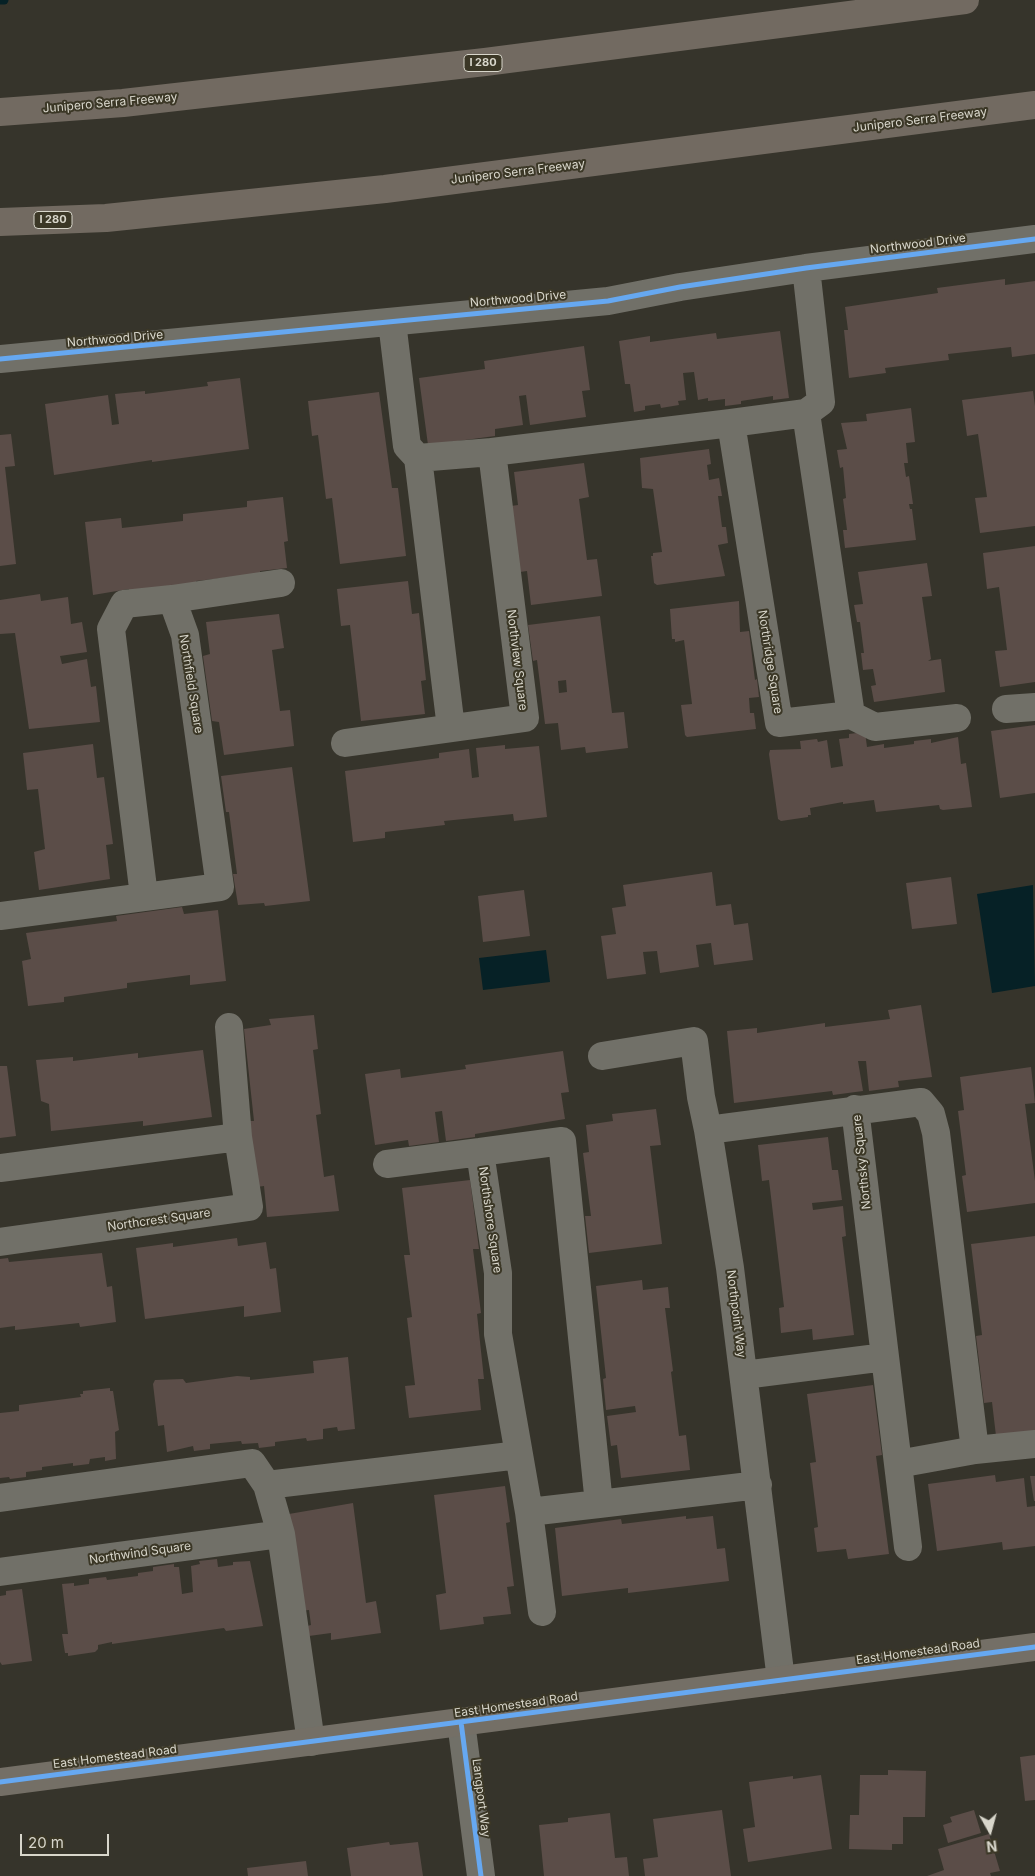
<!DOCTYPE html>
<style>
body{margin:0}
#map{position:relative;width:1035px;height:1876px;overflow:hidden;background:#36342b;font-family:Inter,sans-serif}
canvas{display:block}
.north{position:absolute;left:965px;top:1806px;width:50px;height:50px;-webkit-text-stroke:4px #3b3726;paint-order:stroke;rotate:173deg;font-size:14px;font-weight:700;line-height:20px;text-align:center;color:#d8d6cb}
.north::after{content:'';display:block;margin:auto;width:18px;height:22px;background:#d8d6cb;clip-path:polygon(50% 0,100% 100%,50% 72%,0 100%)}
.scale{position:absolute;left:20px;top:1834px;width:89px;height:22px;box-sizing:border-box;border:2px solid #d8d6cb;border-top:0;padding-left:6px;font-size:15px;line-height:18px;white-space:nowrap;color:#d8d6cb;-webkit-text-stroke:4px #3b3726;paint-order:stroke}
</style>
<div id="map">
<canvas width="1035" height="1876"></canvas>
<div class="north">N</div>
<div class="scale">20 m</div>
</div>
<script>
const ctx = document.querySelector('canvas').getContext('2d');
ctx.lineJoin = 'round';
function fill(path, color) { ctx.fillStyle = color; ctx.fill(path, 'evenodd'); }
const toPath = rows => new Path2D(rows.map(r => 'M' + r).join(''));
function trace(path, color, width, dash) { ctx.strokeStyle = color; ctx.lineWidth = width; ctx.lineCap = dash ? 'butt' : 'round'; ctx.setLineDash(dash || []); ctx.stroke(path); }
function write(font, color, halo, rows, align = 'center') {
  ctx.font = font + ' Inter,sans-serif'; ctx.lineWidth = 4; ctx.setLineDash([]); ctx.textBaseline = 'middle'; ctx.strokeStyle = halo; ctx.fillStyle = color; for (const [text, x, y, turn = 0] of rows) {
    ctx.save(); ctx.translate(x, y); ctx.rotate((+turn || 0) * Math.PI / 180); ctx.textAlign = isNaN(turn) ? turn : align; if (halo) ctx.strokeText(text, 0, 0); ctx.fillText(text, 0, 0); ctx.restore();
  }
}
fill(toPath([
 [1033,885,1035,986,992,993,977,894],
 [546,950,550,982,483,990,479,958]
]), '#062126');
trace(toPath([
 [0,0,4,0]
]), '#062126', 9);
fill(toPath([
 [1005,279,1005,285,1035,281,1035,354,1012,357,1011,347,948,354,949,360,885,368,886,373,849,378,844,330,848,330,845,307,938,293,937,288],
 [780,331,789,398,773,400,773,396,741,401,741,404,725,406,725,399,708,401,708,398,698,400,694,372,683,373,686,400,678,401,679,405,661,408,660,404,645,406,645,410,634,412,630,384,625,384,619,341,650,336,650,342,716,333,717,339],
 [584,346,590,390,582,391,586,417,530,425,526,395,519,396,523,425,495,429,495,436,428,445,419,378,485,369,484,361],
 [240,378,249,449,152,462,152,460,54,475,45,404,108,395,112,425,119,424,115,394,145,391,145,394,208,386,207,382],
 [1033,391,1035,406,1035,526,980,533,975,498,987,497,978,434,967,436,962,400],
 [379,392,392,488,398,488,406,556,340,564,332,498,326,499,318,435,312,436,308,401],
 [911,408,915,442,906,443,908,463,904,463,906,477,909,476,913,504,909,504,910,509,912,509,916,540,845,548,843,530,847,530,843,499,846,498,843,467,840,468,837,450,847,449,841,423,867,421,866,414],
 [11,434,15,466,5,467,16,564,0,566,0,435],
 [709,449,711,464,707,465,709,480,719,478,722,496,718,496,722,527,726,527,728,543,718,545,725,576,657,585,654,583,651,556,653,556,653,553,662,552,653,489,642,488,640,458],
 [584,463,589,497,579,499,587,560,597,559,602,596,531,605,527,571,520,572,511,506,518,505,514,472],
 [283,497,288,541,284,542,287,568,260,571,260,574,196,581,197,587,129,595,129,589,93,595,85,522,121,518,122,528,183,521,183,514,247,507,247,501],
 [1035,546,1035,682,1000,687,995,651,1007,650,999,587,987,589,983,553],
 [927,563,932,596,922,597,931,659,928,661,941,659,945,692,874,702,871,686,876,685,873,669,863,670,861,653,864,653,860,622,857,622,854,605,863,604,858,572],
 [408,581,412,614,419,613,426,680,421,681,425,714,361,721,350,625,341,626,337,589],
 [40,594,41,601,68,597,71,624,82,622,87,652,60,656,62,664,87,659,91,687,96,686,100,722,29,729,15,633,0,634,0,600],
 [739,601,740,632,749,631,755,680,757,679,759,697,749,698,750,713,754,713,756,729,687,737,685,735,681,705,692,704,684,640,675,642,675,639,672,639,670,609],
 [279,614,284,648,272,650,280,711,290,710,294,746,224,755,219,722,212,721,203,656,210,654,206,622],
 [600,616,612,713,624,712,628,748,586,753,585,747,561,750,558,723,545,724,537,660,533,661,528,625],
 [566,680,567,692,559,693,558,681],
 [1035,725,1035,793,1000,798,991,731],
 [865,732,867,747,884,744,884,748,914,744,914,741,931,739,931,743,958,737,961,764,966,763,972,807,943,810,940,809,939,805,876,812,874,800,843,804,843,802,810,808,811,815,808,815,808,817,781,821,778,819,769,754,770,750,801,749,800,741,817,739,818,742,827,740,831,768,843,766,839,739,849,738,849,734],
 [93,744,97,778,104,777,113,844,106,845,110,879,39,890,34,852,45,849,38,789,27,790,23,753],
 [505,745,505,749,539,746,547,817,514,821,513,814,444,821,445,825,385,832,385,838,353,842,345,771,439,758,439,753,469,749,472,778,479,777,476,748],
 [292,767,310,901,265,906,264,903,238,905,233,874,237,874,229,812,226,812,221,776],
 [712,872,716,906,731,904,734,925,748,923,753,960,714,965,711,943,696,945,699,967,660,973,657,951,643,952,646,974,607,979,601,936,616,934,612,908,626,906,623,885],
 [951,877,957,924,912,929,906,883],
 [524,890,530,936,483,942,478,896],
 [182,907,184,914,218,910,226,981,190,985,190,975,127,983,127,988,64,997,64,1002,28,1006,22,961,31,959,26,933,117,921,116,916],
 [921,1005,932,1077,898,1081,899,1087,869,1091,866,1061,858,1061,863,1091,833,1095,832,1091,734,1103,727,1031,757,1028,757,1033,825,1023,825,1027,890,1019,888,1010],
 [314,1015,318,1049,313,1050,321,1114,316,1115,324,1177,334,1175,339,1211,267,1217,264,1186,257,1187,248,1121,254,1121,244,1029,271,1025,269,1019],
 [203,1050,212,1117,143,1126,143,1121,51,1131,49,1104,41,1101,36,1060,73,1057,73,1061,138,1053,138,1058],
 [563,1051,569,1092,561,1093,565,1119,475,1134,475,1137,446,1141,442,1111,435,1112,439,1142,409,1146,408,1140,375,1145,365,1074,400,1069,401,1078,466,1069,465,1065],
 [0,1066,7,1066,16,1136,0,1138],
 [1031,1067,1035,1103,1025,1104,1035,1181,1035,1203,967,1212,962,1176,966,1175,958,1111,964,1110,960,1077],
 [656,1109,661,1145,650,1146,662,1244,589,1253,585,1216,591,1216,583,1153,589,1152,586,1125,613,1121,612,1114],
 [828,1137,832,1170,838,1170,842,1200,812,1203,813,1210,843,1206,846,1236,842,1237,854,1335,813,1340,812,1329,781,1333,779,1308,784,1307,769,1180,762,1181,758,1145],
 [470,1180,479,1249,473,1249,481,1313,477,1314,484,1379,478,1379,481,1410,409,1418,405,1386,415,1385,407,1318,412,1317,404,1255,410,1255,402,1188],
 [1035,1236,1035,1431,996,1436,992,1402,984,1403,976,1336,982,1335,971,1244],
 [237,1238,238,1246,266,1242,270,1269,276,1268,281,1312,244,1317,244,1306,145,1319,136,1248,173,1243,173,1247],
 [102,1253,107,1287,112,1286,116,1322,80,1327,79,1323,15,1330,15,1326,0,1328,0,1259,8,1258,9,1262],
 [642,1280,643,1290,668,1287,670,1308,665,1308,673,1371,671,1372,679,1436,686,1435,690,1470,621,1478,617,1445,611,1446,607,1416,636,1412,635,1406,606,1410,603,1379,606,1378,596,1286],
 [348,1357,355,1429,338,1431,337,1427,323,1429,323,1439,307,1441,306,1438,275,1442,275,1446,259,1448,258,1443,242,1444,241,1441,210,1444,210,1449,194,1451,193,1446,167,1452,164,1425,158,1426,153,1384,155,1380,183,1379,186,1383,237,1376,250,1377,250,1380,314,1373,313,1361],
 [873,1385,882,1455,876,1456,889,1554,848,1559,846,1549,817,1552,814,1528,818,1527,810,1463,816,1462,807,1394],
 [110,1388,110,1391,113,1391,119,1430,115,1432,116,1459,105,1461,105,1457,90,1459,89,1464,73,1466,73,1463,42,1467,42,1470,26,1472,26,1477,10,1479,9,1477,0,1478,0,1413,19,1411,19,1405,81,1397,80,1394,83,1394,83,1391],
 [995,1475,996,1482,1024,1478,1027,1507,1035,1506,1035,1546,1003,1550,1002,1542,937,1551,928,1484],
 [1030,1476,1035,1476,1035,1501,1034,1501],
 [505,1486,510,1522,506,1523,514,1586,507,1587,511,1614,483,1617,484,1624,440,1630,436,1595,446,1593,434,1495],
 [353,1503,366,1603,376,1601,381,1633,331,1640,331,1633,309,1636,307,1626,311,1625,309,1610,299,1611,283,1515],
 [686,1516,686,1519,713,1516,717,1549,725,1548,729,1581,628,1593,628,1588,562,1596,555,1528,621,1519,622,1524],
 [217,1559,218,1567,233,1565,233,1562,250,1561,263,1626,226,1631,224,1628,112,1644,112,1642,98,1645,98,1649,95,1652,68,1656,68,1653,65,1653,62,1634,68,1634,62,1584,74,1583,74,1586,89,1584,89,1579,106,1577,107,1580,138,1576,138,1573,153,1571,153,1567,174,1564,174,1567,179,1567,182,1594,193,1592,191,1566,200,1564,199,1561],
 [22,1589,32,1661,2,1665,0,1662,0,1596,6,1595,6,1591],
 [1035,1755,1035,1800,1025,1801,1020,1757],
 [888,1770,926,1771,925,1817,903,1817,903,1844,892,1844,892,1850,849,1849,850,1815,859,1815,860,1775,888,1775],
 [821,1775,832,1849,748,1862,743,1829,755,1827,749,1782,793,1776,793,1779],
 [722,1810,731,1876,645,1876,643,1859,658,1857,653,1819],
 [974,1810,981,1833,948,1843,943,1825,952,1822,950,1817],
 [610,1813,615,1858,627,1857,629,1876,544,1876,539,1825,568,1822,568,1818],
 [989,1834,1000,1871,990,1873,991,1876,927,1876,944,1870,938,1849],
 [389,1842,390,1845,418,1842,423,1876,351,1876,347,1848],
 [306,1861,308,1876,248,1876,247,1868]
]), '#5b4d48');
trace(toPath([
 [806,268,821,402,806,413,731,423,779,723,851,715,806,413],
 [392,322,407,446,418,458,451,728],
 [0,359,608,301,680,287,806,268,1035,239],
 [418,458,492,452,731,423],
 [172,599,281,583],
 [1006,709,1035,707],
 [851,715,875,727,957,718],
 [345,743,525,718,492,452],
 [0,916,220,887,185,635,172,599,124,604,111,629,144,896],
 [602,1056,694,1041,701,1097,708,1130,730,1268,781,1680],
 [855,1109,898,1464,975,1450,1035,1444],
 [708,1130,921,1102,931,1114,936,1133,975,1450],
 [387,1164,480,1152],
 [0,1168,238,1137],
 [0,1242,249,1207,238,1137,229,1027],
 [744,1375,885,1357],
 [898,1464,908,1547],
 [0,1498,252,1463,267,1485],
 [599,1504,562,1141,480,1152,498,1273,498,1334,529,1512,599,1504,758,1485],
 [529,1512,542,1612],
 [0,1572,281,1534],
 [461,1722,481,1876],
 [311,1742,281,1534,267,1485,519,1455]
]), '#717068', 28);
trace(toPath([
 [0,1782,1035,1647]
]), '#746f66', 28);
trace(toPath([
 [0,112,123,103,485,62,965,0],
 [0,222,106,218,385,189,1035,105]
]), '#726a61', 28);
trace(toPath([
 [0,359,608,301,680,287,806,268,1035,239],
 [461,1722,481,1876],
 [0,1782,1035,1647]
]), '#66a8f1', 5);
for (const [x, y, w] of [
 [483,63,38],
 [53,220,38]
]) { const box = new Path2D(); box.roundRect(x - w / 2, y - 8.5, w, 17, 4); ctx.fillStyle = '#3b3726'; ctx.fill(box); trace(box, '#d8d6cb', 1); }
write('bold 11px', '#d8d6cb', null, [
 ["I 280",483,63],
 ["I 280",53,220]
]);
write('12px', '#d8d6cb', '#3b3726', [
 ["Junipero Serra Freeway",110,103,-5],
 ["Junipero Serra Freeway",920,120,-7],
 ["Junipero Serra Freeway",518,172,-7],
 ["Northwood Drive",918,244,-7],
 ["Northwood Drive",518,299,-5],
 ["Northwood Drive",115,339,-5],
 ["Northview Square",517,660,83],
 ["Northridge Square",770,662,81],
 ["Northfield Square",191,684,81],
 ["Northsky Square",862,1162,-96],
 ["Northcrest Square",159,1220,-8],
 ["Northshore Square",490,1220,82],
 ["Northpoint Way",736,1314,83],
 ["Northwind Square",140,1553,-8],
 ["East Homestead Road",918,1652,-8],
 ["East Homestead Road",516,1705,-8],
 ["East Homestead Road",115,1757,-7],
 ["Langport Way",481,1798,83]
]);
</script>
